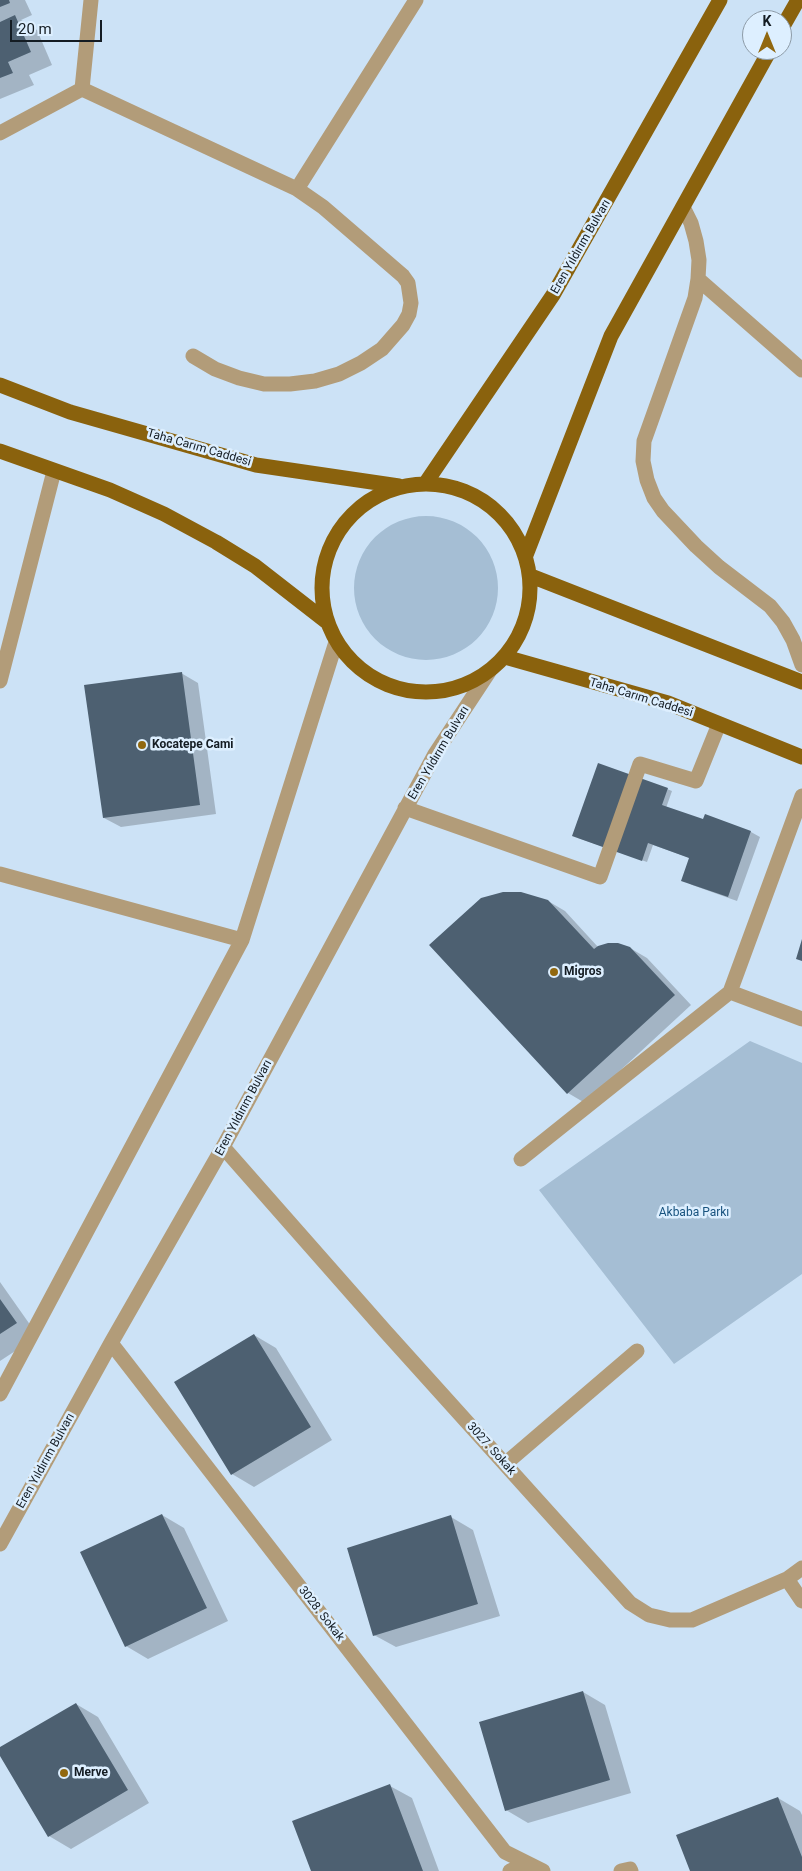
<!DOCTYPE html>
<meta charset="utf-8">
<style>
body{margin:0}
#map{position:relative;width:802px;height:1871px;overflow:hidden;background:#cce2f6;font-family:Roboto,sans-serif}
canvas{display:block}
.north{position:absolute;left:742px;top:10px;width:50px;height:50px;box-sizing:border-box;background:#ddefff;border:1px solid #8d9ba7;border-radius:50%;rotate:0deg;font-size:14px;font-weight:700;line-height:20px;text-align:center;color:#141c23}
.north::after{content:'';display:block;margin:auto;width:18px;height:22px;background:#916810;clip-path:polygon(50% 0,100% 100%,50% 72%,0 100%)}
.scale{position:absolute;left:10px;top:20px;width:92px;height:22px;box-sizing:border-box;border:2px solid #141c23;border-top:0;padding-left:6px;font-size:15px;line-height:18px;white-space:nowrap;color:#141c23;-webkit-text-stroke:4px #ddefff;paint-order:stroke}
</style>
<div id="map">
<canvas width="802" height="1871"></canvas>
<div class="north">K</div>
<div class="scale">20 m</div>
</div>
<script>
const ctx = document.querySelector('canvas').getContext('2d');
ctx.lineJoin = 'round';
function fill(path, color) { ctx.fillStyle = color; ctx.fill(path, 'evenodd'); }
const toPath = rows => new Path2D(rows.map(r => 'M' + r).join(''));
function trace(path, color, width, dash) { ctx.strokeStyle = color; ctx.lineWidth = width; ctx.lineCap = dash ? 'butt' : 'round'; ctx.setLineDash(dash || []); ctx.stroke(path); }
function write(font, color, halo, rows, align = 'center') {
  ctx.font = font + ' Roboto,sans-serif'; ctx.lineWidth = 5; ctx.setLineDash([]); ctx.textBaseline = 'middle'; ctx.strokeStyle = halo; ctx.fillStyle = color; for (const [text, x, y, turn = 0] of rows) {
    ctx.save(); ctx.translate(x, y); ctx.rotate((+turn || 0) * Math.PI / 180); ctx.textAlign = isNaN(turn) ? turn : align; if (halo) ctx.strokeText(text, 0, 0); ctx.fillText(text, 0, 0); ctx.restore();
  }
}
fill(toPath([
 '354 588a72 72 0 1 1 144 0a72 72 0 1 1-144 0Z',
 [750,1041,802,1063,802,1274,674,1364,539,1190]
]), '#a5bed4');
fill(toPath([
 [0,0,25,0,32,15,21,20,37,30,52,65,29,75,34,85,0,99],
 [181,673,198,683,216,814,121,827,104,818],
 [667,789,672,791,666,808,704,821,751,832,760,837,737,901,692,885,683,880,690,858,653,845,647,862,578,838],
 [548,901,565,911,598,947,630,948,647,958,691,1005,585,1103,568,1093,431,945],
 [0,1282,38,1336,0,1361],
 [254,1335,276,1348,332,1440,254,1487,232,1474],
 [162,1515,184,1528,228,1621,148,1659,126,1646],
 [451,1517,473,1530,500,1616,396,1647,374,1635],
 [583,1692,605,1705,631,1793,528,1823,506,1810],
 [76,1704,98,1717,149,1803,71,1849,49,1836,0,1754,0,1749],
 [390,1786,412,1798,439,1871,312,1871],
 [778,1798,800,1811,802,1815,802,1871,691,1871]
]), '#0003');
fill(toPath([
 [0,0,9,0,10,3,0,7],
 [15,15,31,52,8,62,13,73,0,78,0,22],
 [182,672,200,805,103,818,84,685],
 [598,763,668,788,662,805,703,819,705,814,751,831,728,897,681,881,689,858,648,843,642,861,572,836],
 [503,892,521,892,548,900,594,949,598,946,608,943,618,943,630,947,675,995,567,1094,429,945,481,898],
 [802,939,802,961,796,959],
 [0,1299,17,1323,0,1334],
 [254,1334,311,1427,231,1475,174,1382],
 [162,1514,207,1608,125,1647,80,1552],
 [451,1515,478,1604,373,1636,347,1548],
 [583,1691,610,1780,505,1811,479,1722],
 [76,1703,128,1790,48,1837,0,1756,0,1747],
 [390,1784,423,1871,311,1871,292,1821],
 [778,1797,802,1857,802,1871,690,1871,676,1835]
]), '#4d6071');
trace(toPath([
 [82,89,297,189,323,207,403,276,408,283,411,303,409,314,403,325,382,349,361,363,339,374,315,381,290,384,264,384,239,378,215,369,193,356],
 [0,133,82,89,91,0],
 [297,189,416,0],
 [683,207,691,223,696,241,699,260,698,279,695,298,644,441,643,461,647,480,654,498,663,511,696,546,719,567,770,606,783,622,793,640,802,665],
 [698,279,802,370],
 [0,681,54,471],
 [405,808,600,877,640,764,696,781,719,724],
 [0,874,242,940],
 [730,992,802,1019],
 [223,1147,385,1331,630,1603,649,1615,670,1620,692,1620,787,1579,802,1601],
 [521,1159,730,992,802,796],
 [111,1343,505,1852,543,1871],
 [0,1394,242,940,336,642],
 [505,1464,637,1351],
 [0,1544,111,1343,223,1147,435,754,489,672],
 [787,1579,802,1568],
 [510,1871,527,1863],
 [621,1871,630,1869,631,1871]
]), '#b29c79', 15);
trace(toPath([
 [782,28,798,0],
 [0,385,70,412,256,465,399,486],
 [0,451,110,490,164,514,216,542,255,566,327,622],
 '322 588a104 104 0 1 1 208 0a104 104 0 1 1-208 0Z',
 [425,484,553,295,720,0],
 [526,555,611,336,770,50],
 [531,576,802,682],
 [505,657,668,703,802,757]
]), '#8a620d', 15);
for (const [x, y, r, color] of [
 [142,745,5,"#916810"],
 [554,972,5,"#916810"],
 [64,1773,5,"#916810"]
]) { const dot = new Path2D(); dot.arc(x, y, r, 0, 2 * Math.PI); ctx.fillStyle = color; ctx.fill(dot); trace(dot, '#ddefff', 2); }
write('12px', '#141c23', '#ddefff', [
 ["Eren Yıldırım Bulvarı",581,247,-60],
 ["Taha Carım Caddesi",199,448,16],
 ["Taha Carım Caddesi",641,698,17],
 ["Eren Yıldırım Bulvarı",439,753,-59],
 ["Eren Yıldırım Bulvarı",244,1108,-62],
 ["3027. Sokak",491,1449,48],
 ["Eren Yıldırım Bulvarı",46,1461,-61],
 ["3028. Sokak",321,1614,52]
]);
write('bold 12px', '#141c23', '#ddefff', [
 ["Kocatepe Cami",152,745],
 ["Migros",564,972],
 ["Merve",74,1773]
], 'left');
write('12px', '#17527e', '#ddefff', [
 ["Akbaba Parkı",694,1213]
]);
</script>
